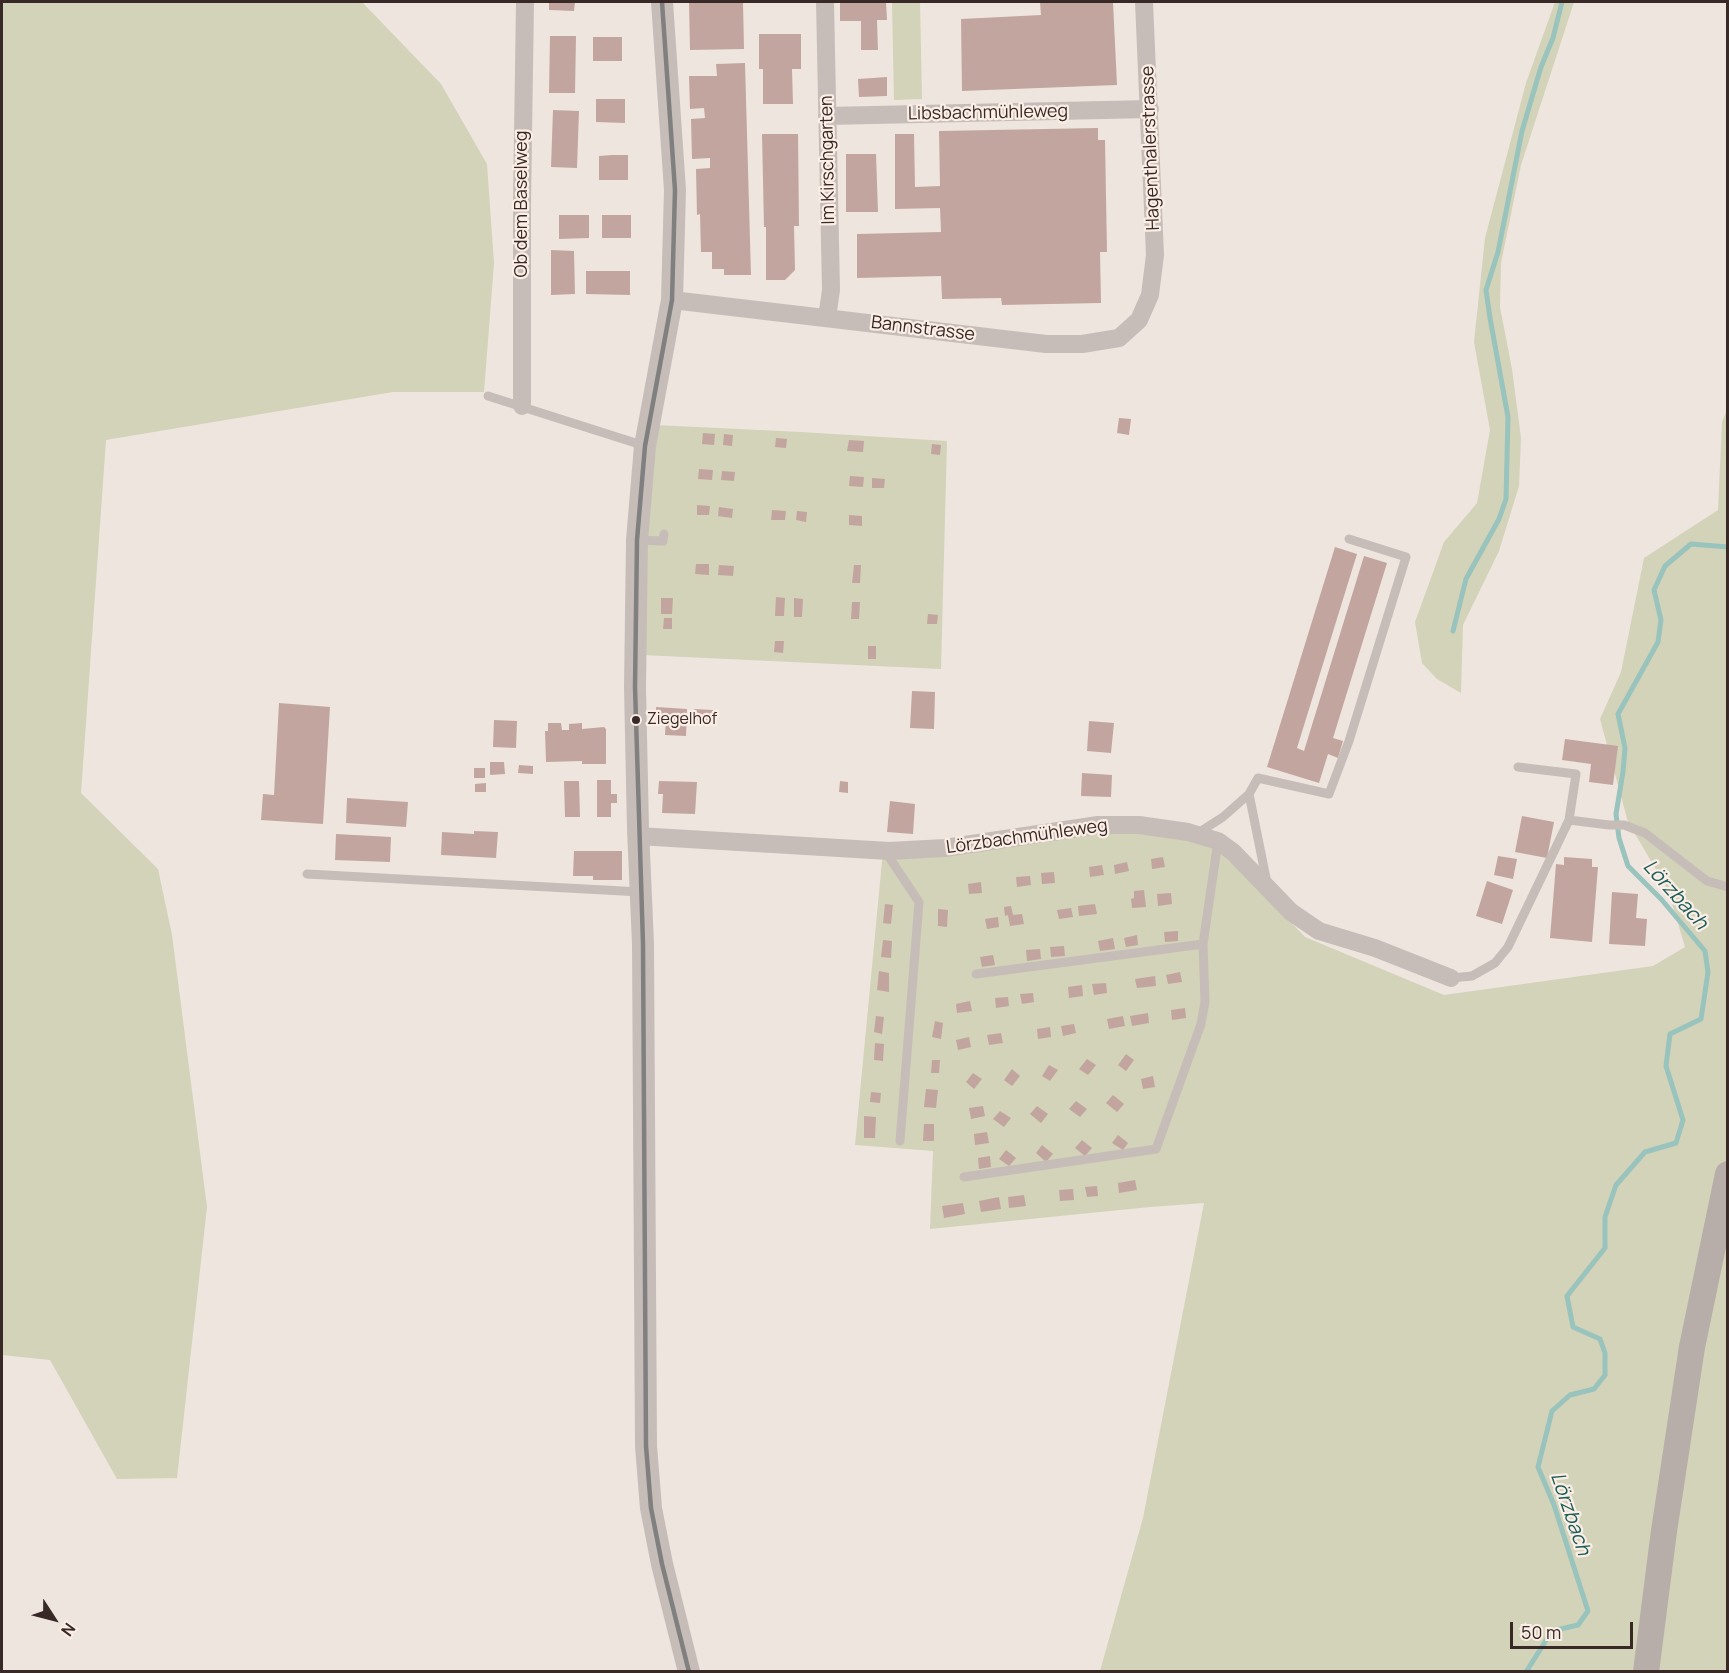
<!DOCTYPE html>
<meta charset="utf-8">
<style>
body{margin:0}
#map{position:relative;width:1729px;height:1673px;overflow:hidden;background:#eee5df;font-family:Manrope,sans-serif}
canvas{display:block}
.frame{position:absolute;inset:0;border:3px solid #382926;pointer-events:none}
.north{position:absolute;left:24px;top:1589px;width:60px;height:60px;-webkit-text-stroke:4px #fbeee6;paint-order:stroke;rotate:126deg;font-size:16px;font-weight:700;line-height:24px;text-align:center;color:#382926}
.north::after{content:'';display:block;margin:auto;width:21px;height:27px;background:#382926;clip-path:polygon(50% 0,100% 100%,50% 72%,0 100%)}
.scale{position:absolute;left:1510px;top:1622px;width:123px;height:27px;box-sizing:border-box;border:3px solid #382926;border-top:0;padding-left:8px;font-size:18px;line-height:21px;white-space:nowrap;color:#382926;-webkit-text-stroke:4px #fbeee6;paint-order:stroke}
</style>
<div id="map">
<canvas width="1729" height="1673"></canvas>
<div class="frame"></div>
<div class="north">N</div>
<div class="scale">50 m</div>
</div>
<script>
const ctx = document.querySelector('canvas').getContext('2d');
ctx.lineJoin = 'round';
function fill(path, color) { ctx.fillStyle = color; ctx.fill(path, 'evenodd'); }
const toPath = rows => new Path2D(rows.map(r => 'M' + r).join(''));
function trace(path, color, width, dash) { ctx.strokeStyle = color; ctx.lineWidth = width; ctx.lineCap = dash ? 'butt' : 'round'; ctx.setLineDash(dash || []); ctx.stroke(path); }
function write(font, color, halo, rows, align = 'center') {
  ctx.font = font + ' Manrope,sans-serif'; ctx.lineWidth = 4.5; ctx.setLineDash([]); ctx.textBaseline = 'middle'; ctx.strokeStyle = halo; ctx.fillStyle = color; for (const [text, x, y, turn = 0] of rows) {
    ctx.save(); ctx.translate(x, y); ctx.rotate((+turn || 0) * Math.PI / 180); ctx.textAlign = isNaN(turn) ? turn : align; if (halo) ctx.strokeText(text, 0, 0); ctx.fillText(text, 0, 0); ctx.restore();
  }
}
fill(toPath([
 [2,2,362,2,441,84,487,164,494,263,484,392,393,392,106,440,81,793,158,869,172,935,207,1207,177,1478,117,1479,50,1360,2,1355],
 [892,2,920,2,922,99,894,100],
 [1555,2,1574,2,1521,165,1501,263,1500,307,1512,369,1521,438,1519,486,1499,551,1463,625,1461,693,1437,679,1422,663,1415,622,1444,542,1477,503,1490,430,1474,342,1485,238,1526,83],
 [1727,410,1727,1671,1100,1671,1143,1518,1204,1203,1150,1207,930,1229,933,1151,855,1145,883,851,1119,827,1214,842,1305,937,1444,995,1653,966,1685,947,1668,890,1628,822,1600,719,1621,672,1644,558,1718,510,1722,422],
 [655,425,801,432,947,441,941,669,642,655,647,439]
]), '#d2d3b8');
trace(toPath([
 [1453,631,1466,579,1499,519,1506,499,1508,417,1490,318,1486,290,1498,252,1522,131,1541,67,1553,38,1562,2],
 [1526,1672,1552,1631,1578,1625,1588,1611,1554,1505,1538,1467,1552,1411,1570,1395,1594,1389,1605,1375,1605,1353,1600,1339,1573,1327,1567,1296,1605,1248,1605,1217,1616,1185,1645,1152,1676,1143,1683,1120,1666,1066,1670,1034,1701,1019,1708,972,1705,951,1661,899,1628,866,1619,838,1616,814,1623,772,1625,748,1618,714,1658,642,1661,620,1654,590,1665,566,1691,544,1728,547]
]), '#99c3bd', 5);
fill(toPath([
 [549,2,575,2,574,11,549,10],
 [689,2,743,2,744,49,690,50],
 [840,2,886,2,887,20,877,20,878,50,861,50,861,21,840,21],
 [1040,2,1113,2,1117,85,962,91,961,19,1041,15],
 [759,34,801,34,801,69,792,69,793,104,763,104,763,69,759,69],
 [550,36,576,36,575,93,549,93],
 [593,37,622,37,622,61,593,61],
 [745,63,751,275,724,275,724,269,712,269,712,252,701,252,700,214,697,215,696,169,710,168,710,158,692,159,691,119,705,118,704,108,690,109,689,76,717,76,716,64],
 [887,77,887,96,859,97,858,79],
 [596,99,625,99,625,123,596,122],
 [553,110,579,111,577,168,551,167],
 [1098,128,1098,140,1105,140,1107,252,1100,252,1101,303,1002,305,1001,298,942,299,941,276,857,278,857,234,941,232,940,208,895,209,895,134,914,134,915,187,940,186,939,131],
 [762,134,798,134,799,226,794,226,795,270,785,280,766,280,766,227,764,227],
 [846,154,876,154,878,212,846,212],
 [612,155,628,155,628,180,599,180,599,156],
 [559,215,589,215,589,238,559,239],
 [602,215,631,215,631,238,602,238],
 [551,250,574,251,575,294,551,295],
 [586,271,630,271,630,295,586,294],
 [1119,418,1131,419,1129,435,1117,433],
 [703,433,715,434,714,445,702,444],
 [724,434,733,435,732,446,723,445],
 [776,438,787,439,786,448,775,447],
 [849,440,864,441,863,452,847,451],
 [932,444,941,445,940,455,931,454],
 [699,469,713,470,712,480,698,479],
 [722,471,735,472,734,481,721,480],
 [850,476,864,477,863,487,849,486],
 [872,478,885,479,884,488,872,488],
 [697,505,710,506,709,515,697,515],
 [719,507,733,509,732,518,718,516],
 [772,510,786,511,785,520,771,520],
 [797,511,807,512,806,522,796,520],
 [849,515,862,516,862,526,849,525],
 [1335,547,1357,554,1297,748,1304,751,1364,556,1387,563,1333,738,1343,741,1338,758,1328,754,1319,783,1267,767],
 [696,564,709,564,709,575,695,574],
 [719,565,734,566,733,576,718,575],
 [854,565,861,565,860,583,852,583],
 [776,597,785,598,784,616,775,616],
 [661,598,673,598,672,614,661,614],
 [794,598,803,599,802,617,794,617],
 [852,602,860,602,859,619,851,619],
 [928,614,938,615,937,624,927,624],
 [664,618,672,618,672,629,663,629],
 [775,641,784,641,783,653,774,652],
 [868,646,876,646,876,659,868,659],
 [912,691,935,692,934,729,910,728],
 [279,703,330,707,323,824,261,820,263,794,274,795],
 [656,707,687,709,686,736,665,735,666,718,656,718],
 [694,709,713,710,713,721,693,720],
 [494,720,517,721,516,748,493,747],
 [1089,721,1114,723,1111,753,1087,751],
 [548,723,561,723,562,730,569,730,569,724,582,723,582,729,604,727,606,729,606,764,582,764,582,761,546,762,545,731,548,731],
 [1565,739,1618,746,1613,785,1589,782,1591,764,1562,760],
 [490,762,504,762,505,774,490,775],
 [519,765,533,766,533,774,518,773],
 [474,768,485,768,485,778,474,778],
 [1082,773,1112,775,1111,797,1081,796],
 [597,780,611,780,611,794,617,794,617,803,611,803,611,817,597,817],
 [564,781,579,781,580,817,565,817],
 [659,781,697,782,695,814,662,813,663,794,658,794],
 [840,781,848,782,848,793,839,792],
 [486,783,486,792,475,792,475,784],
 [347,798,408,802,406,827,346,823],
 [890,801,915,804,913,834,887,832],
 [1522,816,1554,822,1547,858,1515,852],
 [474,831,498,832,496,858,441,855,442,832,474,834],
 [336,834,391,837,390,862,335,860],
 [574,851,622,851,622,880,593,880,593,876,573,876],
 [1498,856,1517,859,1513,879,1494,875],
 [1163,857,1165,867,1152,869,1151,859],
 [1564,857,1592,859,1592,867,1598,867,1592,942,1550,938,1556,864,1564,865],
 [1127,862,1129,871,1115,874,1114,865],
 [1102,865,1104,875,1090,877,1089,867],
 [1054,872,1055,883,1042,884,1041,873],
 [1030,876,1031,885,1017,887,1016,877],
 [1487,881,1513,890,1502,924,1476,916],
 [981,882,982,893,969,894,968,884],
 [1144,890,1146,907,1132,908,1131,899,1134,898,1134,891],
 [1612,892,1638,894,1636,918,1647,919,1645,946,1609,944],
 [1171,893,1172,904,1158,906,1157,894],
 [885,904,893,905,891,924,883,923],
 [1095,904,1097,914,1079,916,1078,906],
 [1011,906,1013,915,1022,914,1024,924,1010,926,1008,915,1005,916,1004,907],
 [1071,908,1073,917,1059,919,1057,910],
 [938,909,948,910,947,927,938,926],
 [998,917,999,927,987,929,985,919],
 [1178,931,1178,941,1165,942,1164,932],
 [1137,935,1138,945,1126,947,1124,938],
 [1113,938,1115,949,1100,951,1098,941],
 [883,940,892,941,891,958,881,957],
 [1064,946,1065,956,1051,957,1050,947],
 [1040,949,1041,959,1027,961,1026,950],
 [993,955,995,965,982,967,980,957],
 [879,971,889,973,889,992,877,990],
 [1180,972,1182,982,1168,984,1166,975],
 [1155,976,1156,986,1137,988,1135,979],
 [1106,983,1107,993,1094,995,1092,984],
 [1082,985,1083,996,1069,998,1068,987],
 [1033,993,1034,1002,1022,1004,1020,994],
 [1008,997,1009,1006,996,1008,995,998],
 [970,1001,972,1011,957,1013,956,1004],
 [1185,1008,1186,1018,1172,1020,1171,1010],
 [1148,1013,1149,1023,1132,1026,1130,1016],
 [876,1016,884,1017,882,1034,874,1032],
 [1123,1016,1125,1026,1109,1029,1107,1019],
 [935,1021,943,1023,941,1039,932,1037],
 [1074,1024,1076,1033,1063,1036,1061,1026],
 [1050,1027,1051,1037,1038,1039,1037,1029],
 [1001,1033,1003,1043,989,1045,987,1035],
 [969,1037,971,1047,958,1050,956,1040],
 [875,1043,884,1044,883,1061,874,1060],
 [1126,1054,1134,1060,1126,1071,1118,1065],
 [1087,1059,1096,1065,1088,1075,1079,1069],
 [932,1060,940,1060,939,1073,931,1073],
 [1049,1065,1058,1070,1050,1081,1042,1076],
 [1012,1069,1020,1076,1012,1086,1004,1080],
 [973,1073,982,1079,974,1089,966,1082],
 [1153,1076,1155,1087,1143,1089,1141,1079],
 [926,1089,938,1090,936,1108,924,1107],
 [871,1092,881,1093,880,1103,870,1102],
 [1113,1095,1124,1104,1117,1112,1106,1103],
 [1076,1101,1087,1109,1080,1117,1069,1109],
 [983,1106,985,1116,971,1119,969,1108],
 [1037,1106,1048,1114,1041,1123,1030,1114],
 [1000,1111,1011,1118,1004,1127,993,1119],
 [864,1116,876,1117,875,1138,864,1138],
 [924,1124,934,1124,934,1141,923,1141],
 [987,1132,989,1143,975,1145,974,1134],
 [1118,1135,1128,1143,1123,1150,1112,1143],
 [1082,1140,1092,1148,1085,1156,1075,1148],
 [1042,1145,1053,1154,1046,1162,1036,1153],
 [1006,1150,1016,1158,1009,1166,999,1159],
 [990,1156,991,1167,979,1169,978,1158],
 [1135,1180,1137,1190,1119,1193,1118,1183],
 [1097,1186,1098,1196,1087,1197,1085,1187],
 [1073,1189,1074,1200,1060,1201,1059,1190],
 [1024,1195,1026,1206,1009,1208,1008,1197],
 [999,1197,1001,1209,981,1212,979,1201],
 [963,1203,965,1214,944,1218,942,1206]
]), '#c3a59f');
trace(toPath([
 [488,396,645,446],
 [637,540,663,541,664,534],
 [1518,767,1576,774,1569,820,1609,825,1624,825,1645,833,1707,881,1728,887],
 [1249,794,1267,883],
 [1198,833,1223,817,1249,794,1258,778,1329,794,1349,741,1406,557,1349,539],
 [889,851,889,857,919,902,900,1141],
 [307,874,641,892],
 [976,974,1203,944],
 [1451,978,1472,976,1495,963,1508,947,1569,820],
 [964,1177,1156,1149,1201,1024,1205,1002,1203,944,1218,841]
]), '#c7bdb8', 9);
trace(toPath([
 [825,2,831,290,827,318],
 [827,116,1150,109],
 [672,300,1046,344,1082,344,1119,338,1139,320,1150,295,1155,255,1144,2],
 [522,406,522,203,525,2],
 [638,836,889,851,945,848,1098,825,1139,825,1188,832,1218,841,1233,852,1291,912,1319,931,1375,948,1451,978]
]), '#c7bdb8', 18);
trace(toPath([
 [662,2,675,190,672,300,645,446,637,540,635,687,638,829,643,944,646,1446,651,1508,662,1564,689,1672]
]), '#c7bdb8', 22);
trace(toPath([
 [1646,1672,1664,1531,1692,1347,1728,1174]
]), '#b7ada9', 26);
trace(toPath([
 [662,2,675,190,672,300,645,446,637,540,635,687,643,944,646,1446,651,1508,662,1564,689,1672]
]), '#808080', 4.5);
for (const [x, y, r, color] of [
 [636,720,5,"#382926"]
]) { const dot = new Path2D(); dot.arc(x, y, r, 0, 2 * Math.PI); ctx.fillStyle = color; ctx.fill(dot); trace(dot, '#fbeee6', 2); }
write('16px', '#382926', '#fbeee6', [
 ["Ziegelhof",647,720]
], 'left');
write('18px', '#382926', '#fbeee6', [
 ["Libsbachmühleweg",988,113,-1],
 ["Hagenthalerstrasse",1151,148,-92],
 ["Im Kirschgarten",828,160,-91],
 ["Ob dem Baselweg",522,204,-90],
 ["Bannstrasse",923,329,7],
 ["Lörzbachmühleweg",1027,837,-8]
]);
write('italic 20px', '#185d58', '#fbeee6', [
 ["Lörzbach",1675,895,48],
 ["Lörzbach",1570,1514,71]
]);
</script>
